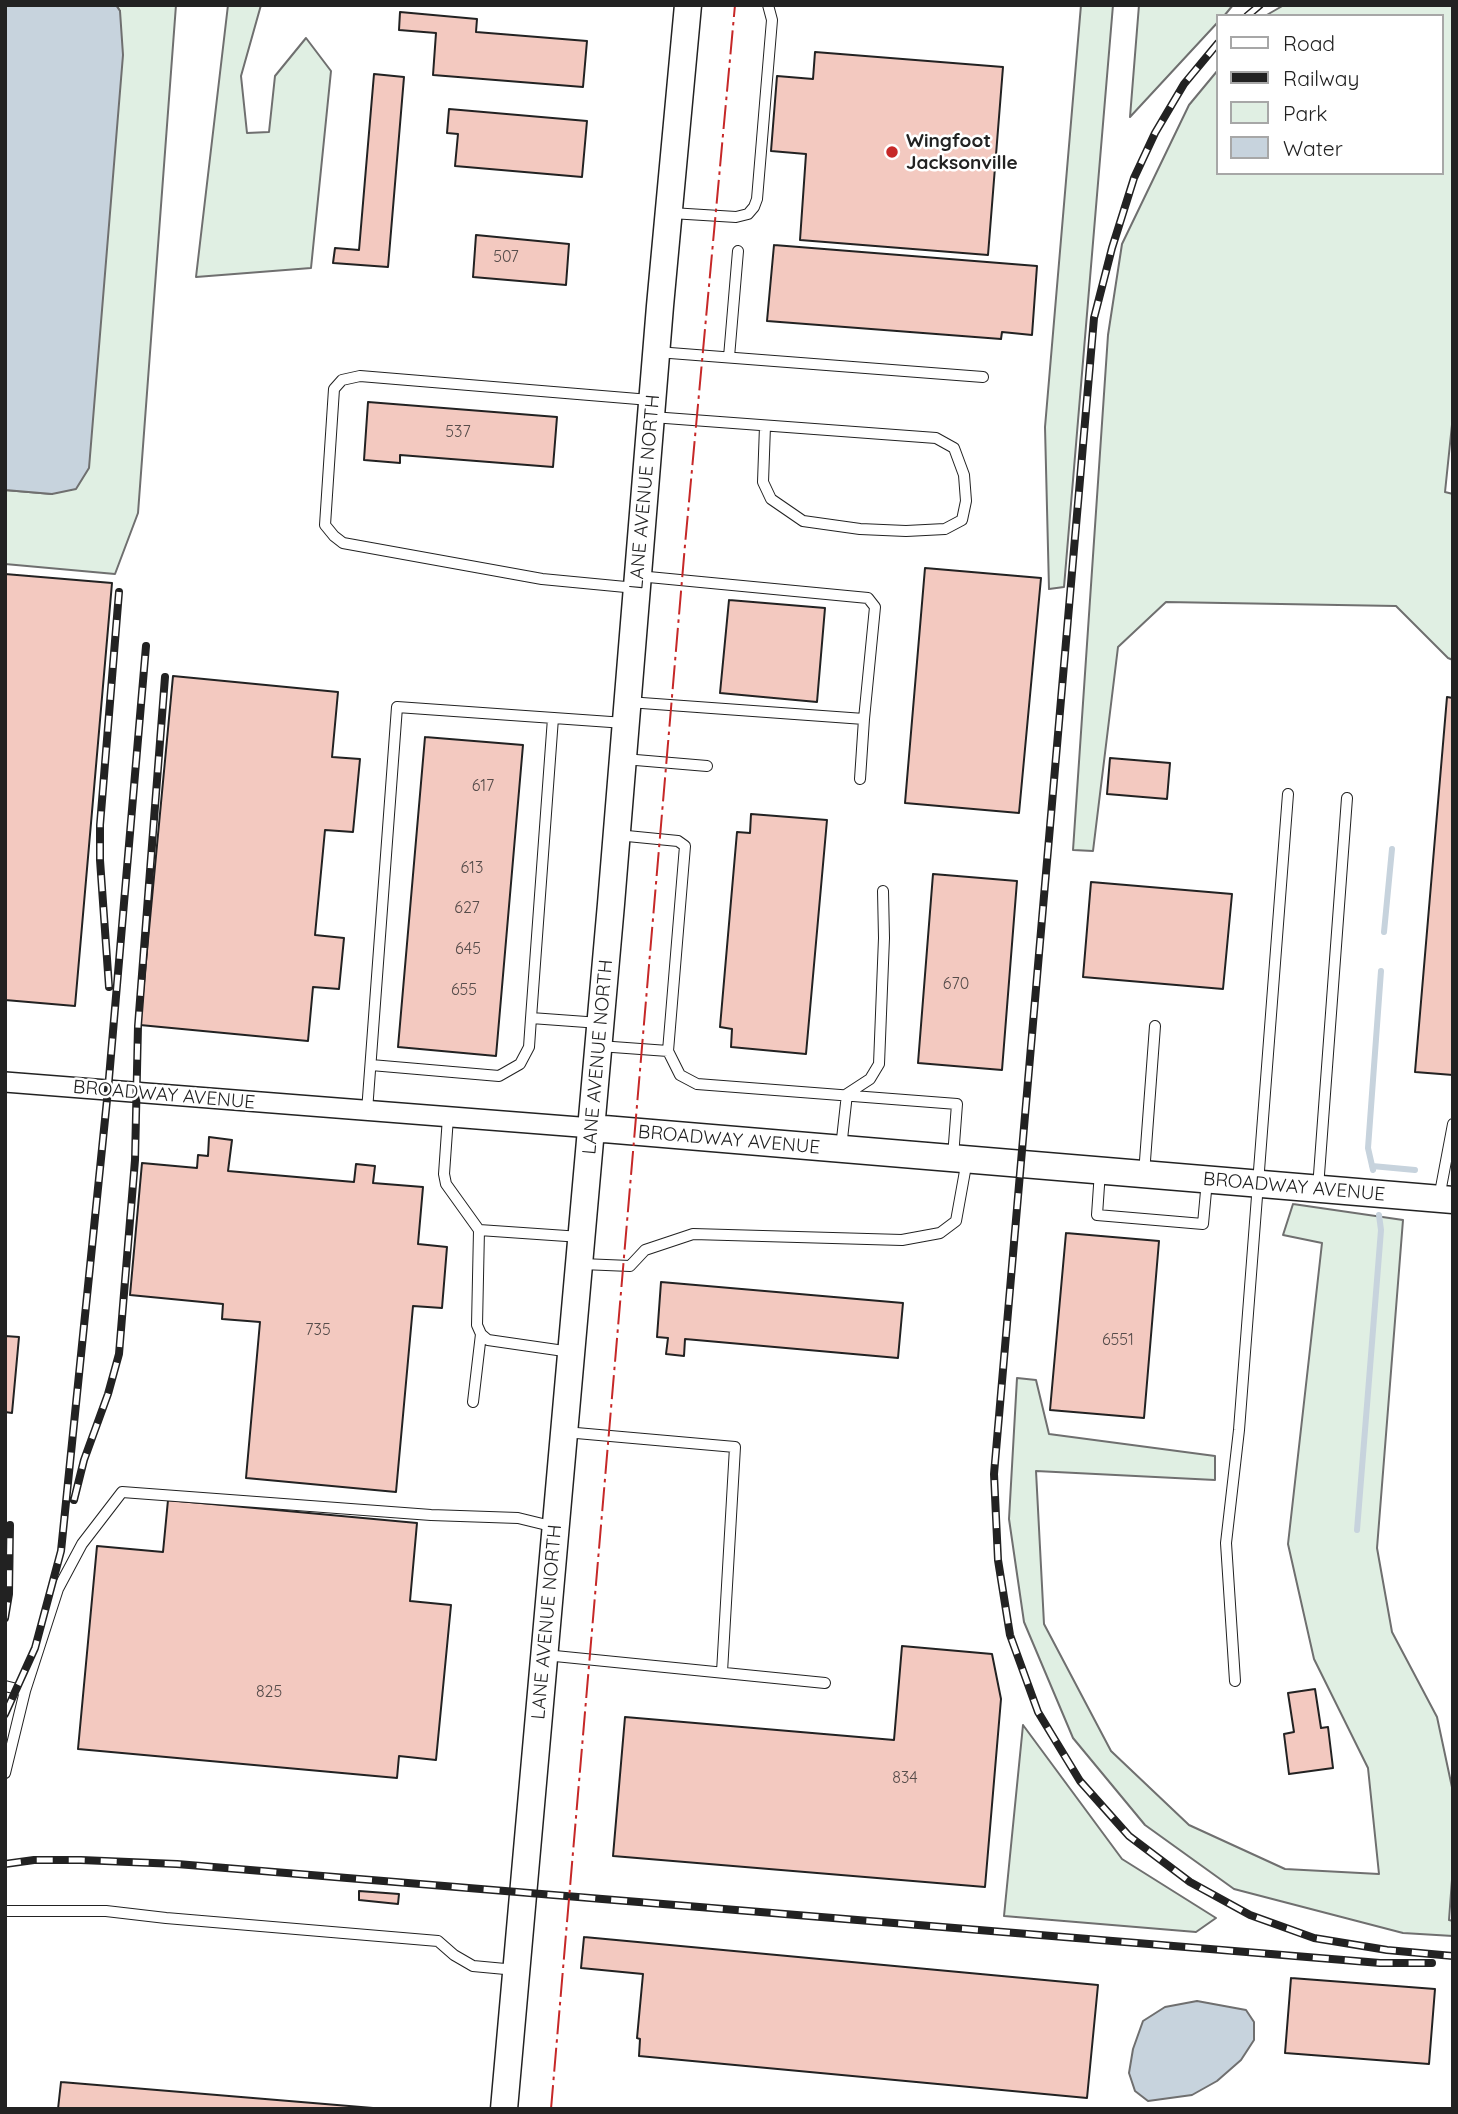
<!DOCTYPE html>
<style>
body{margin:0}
#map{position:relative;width:1458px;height:2114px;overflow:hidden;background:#fff;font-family:Quicksand,sans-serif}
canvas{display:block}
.frame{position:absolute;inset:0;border:7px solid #222;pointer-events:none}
.legend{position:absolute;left:1216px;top:14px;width:228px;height:161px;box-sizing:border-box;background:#fff;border:2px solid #a7a7a7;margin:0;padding:9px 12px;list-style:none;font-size:21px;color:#222}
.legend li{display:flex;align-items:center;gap:14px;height:35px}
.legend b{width:35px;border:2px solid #a7a7a7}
</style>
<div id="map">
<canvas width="1458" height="2114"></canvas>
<div class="frame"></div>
<ul class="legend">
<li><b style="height:9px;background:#fff"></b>Road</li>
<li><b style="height:9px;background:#222"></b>Railway</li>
<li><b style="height:19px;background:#e0efe3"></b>Park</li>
<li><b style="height:19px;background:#c7d3dd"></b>Water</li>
</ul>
</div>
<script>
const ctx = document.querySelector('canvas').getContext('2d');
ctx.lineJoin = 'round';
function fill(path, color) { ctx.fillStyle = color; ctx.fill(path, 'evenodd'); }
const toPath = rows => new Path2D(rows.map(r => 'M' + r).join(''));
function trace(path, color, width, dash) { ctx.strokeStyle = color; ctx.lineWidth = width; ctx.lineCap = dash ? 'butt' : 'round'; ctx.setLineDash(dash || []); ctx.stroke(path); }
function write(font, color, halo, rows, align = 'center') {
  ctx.font = font + ' Quicksand,sans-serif'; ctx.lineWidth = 5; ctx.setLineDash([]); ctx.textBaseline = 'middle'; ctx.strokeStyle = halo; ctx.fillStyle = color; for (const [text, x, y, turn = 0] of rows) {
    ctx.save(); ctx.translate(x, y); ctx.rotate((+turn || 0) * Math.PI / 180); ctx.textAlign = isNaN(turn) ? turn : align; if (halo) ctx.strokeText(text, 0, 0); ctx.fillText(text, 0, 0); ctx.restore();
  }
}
const green = toPath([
 [116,5,176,5,138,513,115,574,5,564,5,490,52,494,120,11,116,5],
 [228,5,261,5,241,76,247,133,269,132,275,76,306,38,331,71,311,268,196,277,228,5],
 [1081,5,1113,5,1064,587,1049,589,1045,427,1081,5],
 [1139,5,1233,5,1224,16,1218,16,1218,22,1130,117,1139,5],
 [1284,5,1453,5,1453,415,1445,492,1453,494,1453,660,1448,658,1396,606,1166,602,1118,647,1093,851,1073,850,1108,335,1122,244,1189,105,1218,70,1218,173,1442,173,1442,16,1265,16,1284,5],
 [1293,1204,1403,1220,1377,1548,1392,1632,1437,1717,1453,1792,1453,1866,1449,1920,1453,1921,1453,1936,1403,1933,1234,1889,1145,1825,1073,1738,1024,1622,1009,1519,1017,1378,1036,1380,1049,1434,1215,1456,1215,1480,1036,1471,1044,1624,1111,1751,1189,1825,1285,1869,1379,1874,1368,1768,1314,1659,1288,1544,1322,1243,1283,1235,1293,1204],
 [1023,1725,1122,1859,1216,1918,1196,1932,1004,1916,1023,1725]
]);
fill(green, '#e0efe3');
trace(green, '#6f6f6f', 2);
const water = toPath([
 [5,5,116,5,120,11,123,55,89,468,76,489,52,494,5,490,5,5],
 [1197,2001,1246,2010,1254,2022,1254,2040,1241,2060,1217,2081,1192,2095,1148,2101,1135,2091,1129,2073,1133,2049,1143,2021,1165,2007,1197,2001]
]);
fill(water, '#c7d3dd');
trace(water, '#6f6f6f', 2);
trace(toPath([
 [1384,932,1392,849],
 [1372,1166,1415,1170],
 [1373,1170,1368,1148,1381,971],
 [1357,1530,1381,1230,1379,1215]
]), '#c7d3dd', 6);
const building = toPath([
 [400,12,477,19,476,32,587,41,583,87,433,75,436,33,399,30,400,12],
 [815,52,1003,67,988,255,800,240,806,154,771,151,777,76,813,79,815,52],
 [374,74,404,77,388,267,333,263,335,248,359,250,374,74],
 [449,109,587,121,582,177,455,166,458,134,447,133,449,109],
 [476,235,569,244,566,285,473,277,476,235],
 [774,245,1037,266,1032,335,1002,332,1001,339,767,321,774,245],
 [368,402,557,417,553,467,400,455,400,463,364,460,368,402],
 [925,568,1041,578,1019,813,905,803,925,568],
 [5,574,112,583,75,1006,5,1000,5,574],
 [729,600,825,608,817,702,720,693,729,600],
 [173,676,338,692,332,757,360,759,353,832,325,830,315,935,344,938,339,989,313,987,308,1041,140,1025,173,676],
 [1447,697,1453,698,1453,1075,1415,1072,1447,697],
 [425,737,523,745,496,1056,398,1047,425,737],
 [1110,758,1170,763,1167,799,1107,794,1110,758],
 [751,814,827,820,806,1054,731,1047,732,1029,720,1027,737,832,750,833,751,814],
 [933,874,1017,881,1002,1070,918,1063,933,874],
 [1091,882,1232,894,1223,989,1083,977,1091,882],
 [209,1137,232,1140,228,1171,354,1182,356,1164,375,1166,373,1183,423,1187,418,1244,447,1247,442,1308,413,1306,396,1492,246,1478,260,1322,222,1319,223,1304,130,1295,142,1163,197,1168,198,1155,208,1156,209,1137],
 [1066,1233,1159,1241,1144,1418,1050,1410,1066,1233],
 [661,1282,903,1303,898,1358,685,1339,684,1356,666,1354,668,1338,657,1337,661,1282],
 [5,1336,19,1337,12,1413,5,1412,5,1336],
 [168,1500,417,1523,410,1601,451,1605,436,1760,399,1756,397,1778,78,1749,97,1546,163,1552,168,1500],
 [902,1646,992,1654,1001,1699,985,1887,613,1856,625,1717,894,1740,902,1646],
 [1315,1689,1321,1728,1328,1727,1333,1768,1289,1774,1284,1734,1294,1732,1288,1693,1315,1689],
 [359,1891,399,1894,398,1904,359,1900,359,1891],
 [584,1937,1098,1985,1087,2098,639,2056,640,2039,637,2038,643,1974,581,1968,584,1937],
 [1291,1978,1435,1989,1429,2064,1285,2053,1291,1978],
 [61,2082,385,2109,58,2109,61,2082]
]);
fill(building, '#f3c9c0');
trace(building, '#222', 2);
const lane = toPath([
 [671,213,736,217,748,214,754,207,757,199,772,20,768,5],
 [657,352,983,377],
 [729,357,738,251],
 [652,417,936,438,954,448,964,475,966,501,962,520,945,529,906,531,860,529,803,521,771,499,763,482,765,426],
 [636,588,542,579,343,543,334,536,325,525,334,389,342,380,360,376,650,400],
 [628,702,864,719,875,607,868,598,638,576],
 [553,718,531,1018,600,1023],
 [624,759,707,766],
 [860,779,864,719],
 [599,1046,668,1051,685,846,678,841,617,835],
 [668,1051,680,1075,697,1084,957,1104,953,1157],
 [371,1065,499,1076,520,1064,529,1047,531,1018],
 [367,1111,397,707,625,723],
 [448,1117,444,1174,446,1184,479,1230,477,1325,481,1334,488,1340,571,1352],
 [841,1148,847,1094,870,1079,879,1064,884,938,883,891],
 [1100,1171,1097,1215,1203,1224,1207,1180],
 [1144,1174,1155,1026],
 [1318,1188,1347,798],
 [1439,1198,1453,1124],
 [479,1230,581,1237],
 [582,1264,630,1266,645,1250,693,1234,902,1240,940,1233,956,1221,967,1160],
 [473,1402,481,1334],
 [565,1432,735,1447,722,1672],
 [545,1655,825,1683],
 [1235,1681,1226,1543,1239,1430,1288,794],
 [5,1686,25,1691],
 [5,1773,25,1691,58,1589,82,1544,122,1492,431,1515,518,1518,555,1527],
 [5,1911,106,1911,166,1918,438,1941,454,1955,473,1966,516,1970]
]);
const street = toPath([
 [5,1082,592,1128]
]);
const secondary = toPath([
 [592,1128,1453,1200],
 [504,2109,611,904,660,306,688,5]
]);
trace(lane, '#222', 12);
trace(street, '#222', 22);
trace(secondary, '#222', 29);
trace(lane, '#fff', 10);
trace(street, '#fff', 19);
trace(secondary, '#fff', 26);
const rail = toPath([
 [1247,16,1260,5],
 [1218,43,1184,84,1155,133,1134,178,1112,248,1094,318,994,1474,998,1560,1010,1635,1038,1712,1080,1781,1129,1836,1190,1882,1250,1915,1314,1938,1387,1950,1453,1956],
 [109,987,100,860,100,825,119,592],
 [74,1500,84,1460,108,1394,119,1354,135,1160,138,1026,165,677],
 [5,1618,9,1594,10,1525],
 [5,1714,35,1648,61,1551,108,1090,146,646],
 [5,1864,34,1860,81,1860,177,1864,1380,1963,1432,1963]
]);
trace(rail, '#222', 8);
trace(rail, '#fff', 5, [16]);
trace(toPath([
 [551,2109,685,545,735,5]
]), '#c62828', 2, [24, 5, 3.5, 5]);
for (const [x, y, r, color] of [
 [892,152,7,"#c62828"]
]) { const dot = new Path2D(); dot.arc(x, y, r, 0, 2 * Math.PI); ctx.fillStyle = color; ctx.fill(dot); trace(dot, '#fff', 2.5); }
write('16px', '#564c4a', null, [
 ["507",506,257],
 ["537",458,432],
 ["617",483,786],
 ["613",472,868],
 ["627",467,908],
 ["645",468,949],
 ["670",956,984],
 ["655",464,990],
 ["735",318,1330],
 ["6551",1118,1340],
 ["825",269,1692],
 ["834",905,1778]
]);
write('bold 19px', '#222', '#fff', [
 ["Wingfoot",906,141],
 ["Jacksonville",906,163]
], 'left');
write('19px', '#222', '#fff', [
 ["LANE AVENUE NORTH",645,492,-85],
 ["LANE AVENUE NORTH",598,1057,-85],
 ["BROADWAY AVENUE",164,1095,5],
 ["BROADWAY AVENUE",729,1140,5],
 ["BROADWAY AVENUE",1294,1187,5],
 ["LANE AVENUE NORTH",547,1622,-85]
]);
</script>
